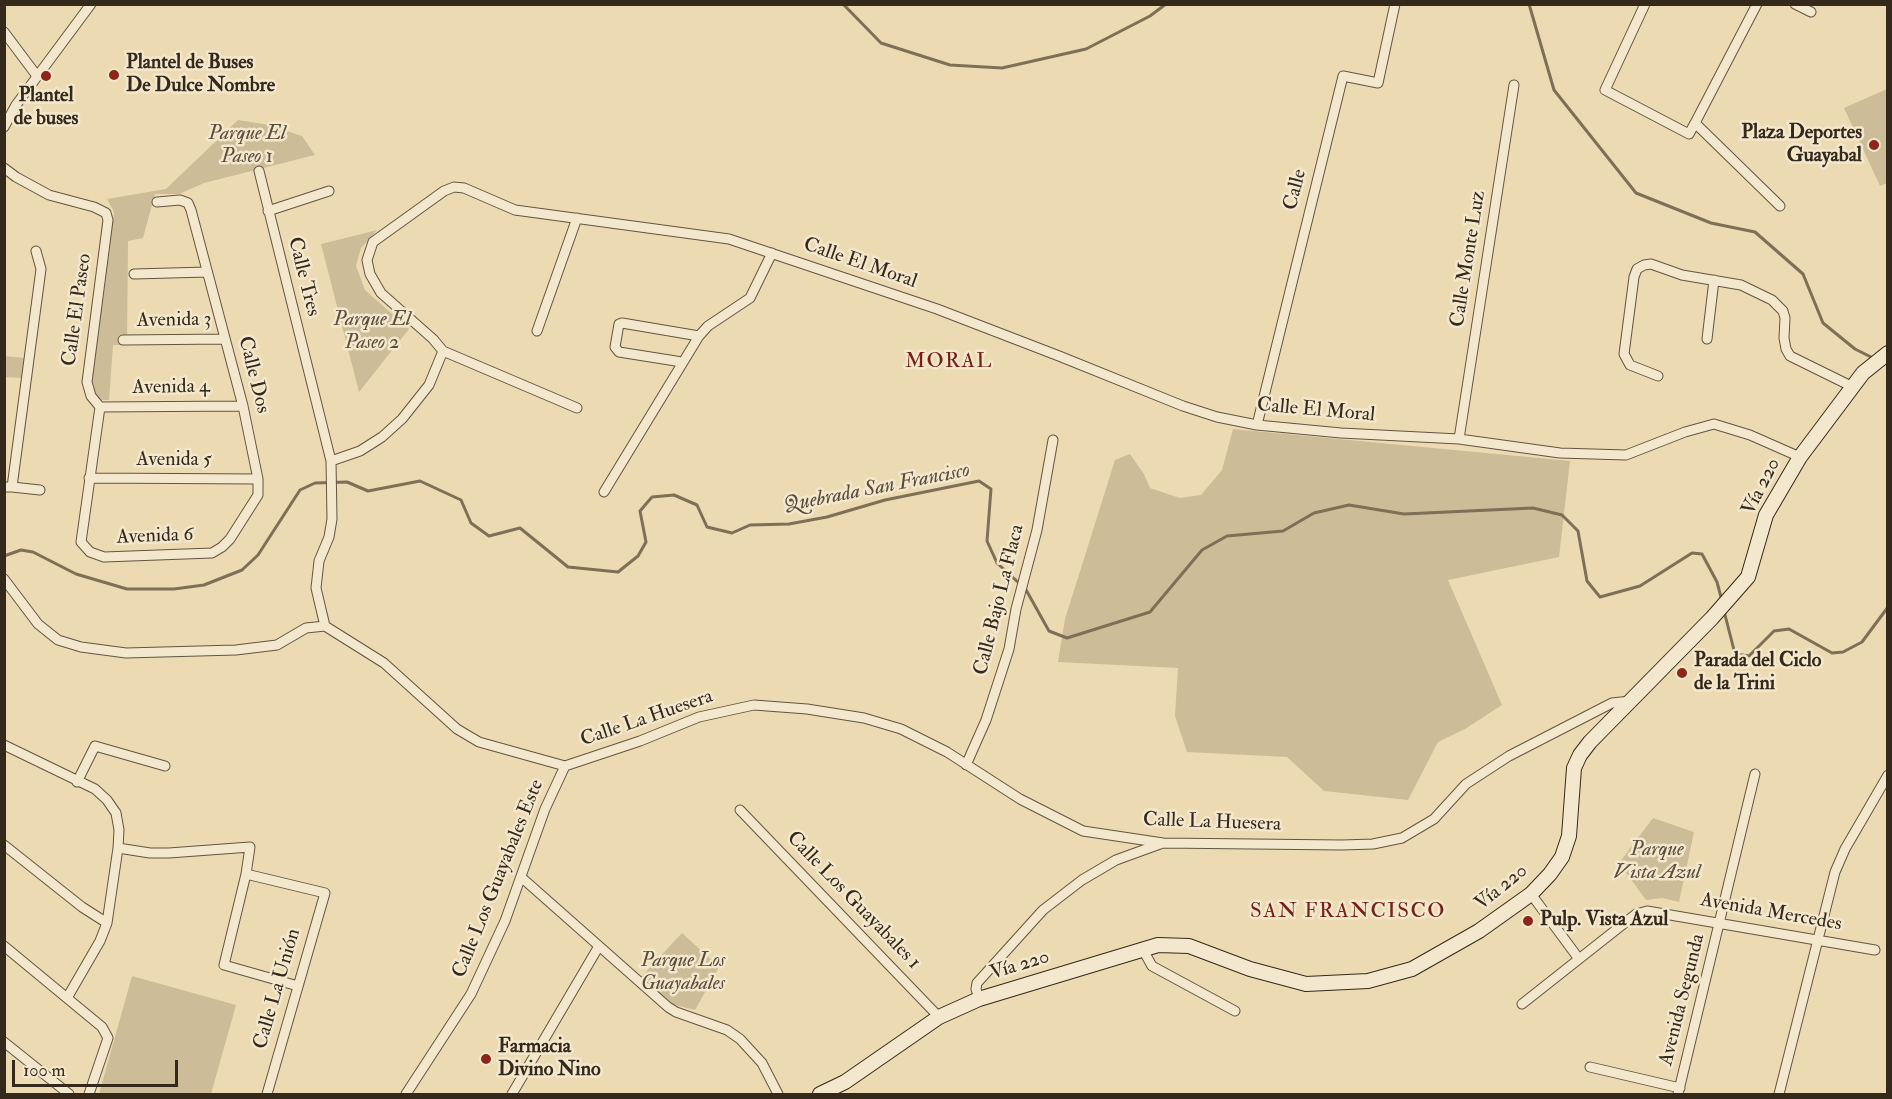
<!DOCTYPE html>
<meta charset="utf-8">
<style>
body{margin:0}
#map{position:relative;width:1892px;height:1099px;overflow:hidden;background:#ecdab2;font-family:"IM FELL Double Pica",serif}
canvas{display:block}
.frame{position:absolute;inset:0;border:6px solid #35291b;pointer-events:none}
.scale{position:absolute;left:12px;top:1060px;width:166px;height:27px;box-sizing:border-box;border:3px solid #35291b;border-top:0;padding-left:8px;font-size:18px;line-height:21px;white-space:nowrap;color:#35291b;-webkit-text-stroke:4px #f3e7cd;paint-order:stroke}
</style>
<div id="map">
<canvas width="1892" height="1099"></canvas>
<div class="frame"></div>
<div class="scale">100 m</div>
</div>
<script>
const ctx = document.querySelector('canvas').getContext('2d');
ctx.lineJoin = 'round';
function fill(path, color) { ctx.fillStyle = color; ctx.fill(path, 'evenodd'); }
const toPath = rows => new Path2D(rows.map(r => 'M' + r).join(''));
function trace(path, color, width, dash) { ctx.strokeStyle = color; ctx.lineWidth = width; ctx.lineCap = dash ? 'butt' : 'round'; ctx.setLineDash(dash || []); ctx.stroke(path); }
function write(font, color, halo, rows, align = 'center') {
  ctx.font = font + ' "IM FELL Double Pica",serif'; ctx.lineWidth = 5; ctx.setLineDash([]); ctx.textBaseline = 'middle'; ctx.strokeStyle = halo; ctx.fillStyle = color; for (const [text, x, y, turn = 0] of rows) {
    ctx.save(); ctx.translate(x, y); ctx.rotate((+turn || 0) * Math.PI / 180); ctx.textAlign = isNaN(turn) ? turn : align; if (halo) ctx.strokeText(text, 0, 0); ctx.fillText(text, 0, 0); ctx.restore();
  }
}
fill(toPath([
 [1887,89,1887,183,1880,186,1844,108],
 [238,120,269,125,302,136,315,155,204,183,179,194,155,194,143,238,128,241,127,345,113,345,109,400,101,400,94,395,90,379,104,292,114,212,107,199,166,189],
 [377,230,361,248,356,266,365,290,409,329,359,392,321,244],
 [4,356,24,358,21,378,5,377],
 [1233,429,1570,461,1559,557,1448,580,1502,705,1465,729,1438,742,1408,800,1324,791,1287,757,1187,752,1175,716,1178,668,1058,662,1065,619,1115,460,1130,454,1144,474,1150,488,1180,498,1201,495,1222,470],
 [1653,818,1694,832,1679,902,1662,898,1646,900,1619,863],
 [682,933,719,967,695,1010,675,1005,656,992,640,978],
 [132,976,236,1005,211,1094,99,1094]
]), '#cdbc98');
trace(toPath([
 [843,4,881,43,950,65,1002,68,1086,49,1150,16,1166,4],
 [1529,4,1554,90,1636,193,1711,223,1755,232,1803,274,1823,323,1855,349,1875,359],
 [4,556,21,550,33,552,76,574,127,589,174,589,204,585,242,570,258,555,300,490,315,483,347,482,368,491,420,481,461,500,471,523,489,536,520,528,568,567,618,572,638,556,646,542,640,511,652,497,674,495,697,505,707,527,732,533,750,525,789,524,827,517,885,500,979,481,991,489,987,541,997,563,1020,584],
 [1025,588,1049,631,1067,638,1150,612,1202,550,1227,536,1283,531,1314,513,1349,505,1404,514,1533,508,1562,515,1578,531,1587,581,1600,597,1640,586,1692,553,1702,554,1717,582,1722,601],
 [1724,611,1735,654,1749,656,1774,631,1789,629,1832,653,1843,652,1862,642,1888,607]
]), '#7e6f57', 3);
const minor = toPath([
 [1645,4,1605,90,1689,134,1695,123,1780,206],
 [1795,4,1811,12],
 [4,32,37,76],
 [1695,123,1757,4],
 [4,127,16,105,91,4],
 [4,168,16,177,49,195,94,207,106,213,108,220,87,382,91,396,100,407,81,542,90,552,104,557,212,553,222,547,230,539,258,495,258,479,243,406,191,210,188,203,180,200,157,202],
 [259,171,331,461],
 [268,211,329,191],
 [134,274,207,272],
 [537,331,577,218],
 [1707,339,1714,280],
 [123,340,225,339],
 [443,351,577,408],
 [682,362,619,352,615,347,619,324,622,323,699,336],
 [1658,376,1630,365,1624,354,1634,277,1637,269,1644,265,1651,264,1682,275,1741,285,1772,300,1783,311,1785,318,1784,338,1786,349,1790,356,1853,387],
 [100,407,243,406],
 [1257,425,1343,76,1378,83,1395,4],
 [1459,439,1514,85],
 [89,478,258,479],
 [4,487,12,487,41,269,36,251],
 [12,487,40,490],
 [604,492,699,336,708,326,750,298,772,253],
 [4,579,38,624,58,640,81,647,126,653,236,650,277,645,306,628,325,626,384,663,457,729,479,742,565,766,640,741,699,717,754,705,807,709,864,718,901,729,947,752,1020,799,1083,831,1163,843,1342,845,1373,844,1402,838,1434,819,1466,784,1509,756,1612,703,1630,701],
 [325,626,316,588,319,561,329,537,332,519,331,461,360,451,382,437,402,419,429,385,443,351,433,339,381,293,370,274,367,260,373,242,444,191,454,187,464,188,515,210,729,239,937,309,1059,356,1183,406,1217,417,1257,425,1341,433,1459,439,1560,453,1626,455,1685,432,1714,424,1750,435,1800,457],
 [4,745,95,789,107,800,116,813,119,830,118,848,107,923,100,941,67,998],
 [966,765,986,720,1009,649,1016,609,1037,530,1053,440],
 [77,782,95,746,165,766],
 [740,810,939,1017],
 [4,845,82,907,107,923],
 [118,848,150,853,169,853,250,847,246,874,325,893,267,1094],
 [246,874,224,965,298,986],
 [521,877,668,1007,676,1012,727,1030,740,1039,762,1063,778,1094],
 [1531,894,1579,959,1636,914,1647,911,1875,950],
 [4,946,102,1027,108,1038,89,1094],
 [1143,950,1152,966,1235,1011],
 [979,999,976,989,977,983,1043,910,1082,880,1116,860,1160,844],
 [1522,1004,1579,959],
 [4,1042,69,1094],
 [1590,1067,1680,1088],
 [406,1094,471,994,505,921,545,809,565,766],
 [512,1094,599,946],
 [1678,1094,1755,774],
 [1779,1094,1835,872,1845,849,1888,775]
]);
const secondary = toPath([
 [820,1094,845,1082,939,1017,979,999,1158,945,1189,946,1250,969,1306,984,1368,981,1412,969,1479,931,1531,894,1550,874,1562,857,1569,836,1574,768,1580,755,1590,742,1712,618,1748,577,1766,515,1800,457,1863,373,1888,353]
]);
trace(minor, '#635541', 11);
trace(secondary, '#35291b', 16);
trace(minor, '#f3e7cd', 9);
trace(secondary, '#f3e7cd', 14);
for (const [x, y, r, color] of [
 [114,75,6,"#8f2418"],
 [46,76,6,"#8f2418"],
 [1874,145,6,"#8f2418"],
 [1682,673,6,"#8f2418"],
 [1528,921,6,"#8f2418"],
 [486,1059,6,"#8f2418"]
]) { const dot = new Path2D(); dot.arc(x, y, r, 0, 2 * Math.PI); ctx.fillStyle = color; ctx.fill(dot); trace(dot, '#f3e7cd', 2); }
write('bold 20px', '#35291b', '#f3e7cd', [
 ["Plantel de Buses",126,64],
 ["De Dulce Nombre",126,87],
 ["Plantel",46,97,"center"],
 ["de buses",46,120,"center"],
 ["Plaza Deportes",1862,134,"right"],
 ["Guayabal",1862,157,"right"],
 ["Parada del Ciclo",1694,662],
 ["de la Trini",1694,685],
 ["Pulp. Vista Azul",1540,921],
 ["Farmacia",498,1048],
 ["Divino Nino",498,1071]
], 'left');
write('italic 20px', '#5b4e3a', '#f3e7cd', [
 ["Parque El",247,135],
 ["Paseo 1",247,158],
 ["Parque El",372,321],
 ["Paseo 2",372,344],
 ["Parque",1657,851],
 ["Vista Azul",1657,874],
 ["Parque Los",683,962],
 ["Guayabales",683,985]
]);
write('20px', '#35291b', '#f3e7cd', [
 ["Calle",1296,190,-76],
 ["Calle Monte Luz",1469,259,-81],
 ["Calle El Moral",860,264,19],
 ["Calle Tres",303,277,76],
 ["Calle El Paseo",78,310,-82],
 ["Avenida 3",174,321,-1],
 ["Calle Dos",253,375,76],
 ["Avenida 4",171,388,-1],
 ["Calle El Moral",1316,411,5],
 ["Avenida 5",174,461],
 ["Vía 220",1762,487,-63],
 ["Avenida 6",155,537,-2],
 ["Calle Bajo La Flaca",1000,600,-76],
 ["Calle La Huesera",647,719,-19],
 ["Calle La Huesera",1212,823,2],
 ["Calle Los Guayabales Este",499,879,-68],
 ["Vía 220",1502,888,-39],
 ["Calle Los Guayabales 1",853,901,46],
 ["Avenida Mercedes",1771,913,10],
 ["Vía 220",1020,966,-17],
 ["Calle La Unión",278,989,-74],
 ["Avenida Segunda",1683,1000,-76]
]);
ctx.letterSpacing = '1.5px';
write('21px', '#7a1f14', '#f3e7cd', [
 ["MORAL",949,362],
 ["SAN FRANCISCO",1348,912]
]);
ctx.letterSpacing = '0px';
write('italic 21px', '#594c39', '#f3e7cd', [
 ["Quebrada San Francisco",877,489,-11]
]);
</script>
